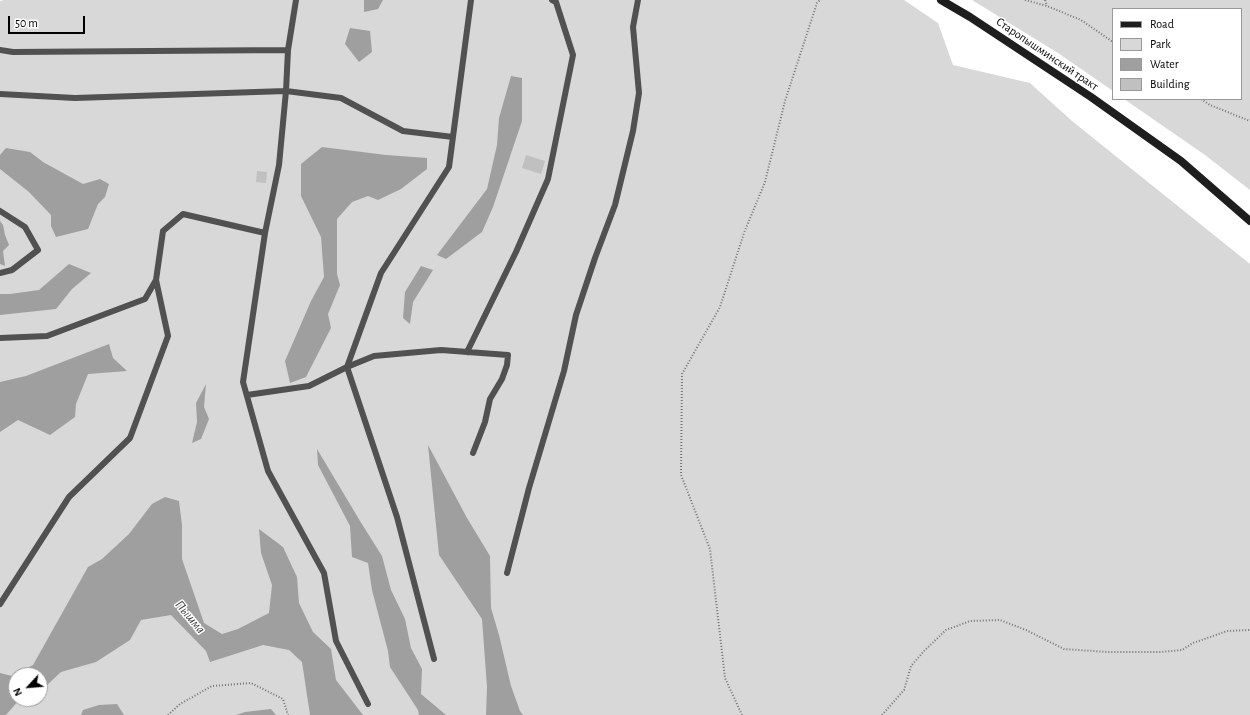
<!DOCTYPE html>
<meta charset="utf-8">
<style>
body{margin:0}
#map{position:relative;width:1250px;height:715px;overflow:hidden;background:#fff;font-family:"Alegreya Sans",sans-serif}
canvas{display:block}
.legend{position:absolute;left:1112px;top:8px;width:130px;height:92px;box-sizing:border-box;background:#fff;border:1px solid #999;margin:0;padding:5px 7px;list-style:none;font-size:12px;color:#000}
.legend li{display:flex;align-items:center;gap:8px;height:20px}
.legend b{width:20px;border:1px solid #999}
.north{position:absolute;left:8px;top:667px;width:40px;height:40px;box-sizing:border-box;background:#fff;border:1px solid #999;border-radius:50%;rotate:244deg;font-size:11px;font-weight:700;line-height:16px;text-align:center;color:#000}
.north::after{content:'';display:block;margin:auto;width:14px;height:18px;background:#000;clip-path:polygon(50% 0,100% 100%,50% 72%,0 100%)}
.scale{position:absolute;left:8px;top:16px;width:77px;height:18px;box-sizing:border-box;border:2px solid #000;border-top:0;padding-left:5px;font-size:12px;line-height:14px;white-space:nowrap;color:#000;-webkit-text-stroke:3px #fff;paint-order:stroke}
</style>
<div id="map">
<canvas width="1250" height="715"></canvas>
<ul class="legend">
<li><b style="height:5px;background:#1e1e1e"></b>Road</li>
<li><b style="height:11px;background:#d8d8d8"></b>Park</li>
<li><b style="height:11px;background:#9f9f9f"></b>Water</li>
<li><b style="height:11px;background:#c0c0c0"></b>Building</li>
</ul>
<div class="north">N</div>
<div class="scale">50 m</div>
</div>
<script>
const ctx = document.querySelector('canvas').getContext('2d');
ctx.lineJoin = 'round';
function fill(path, color) { ctx.fillStyle = color; ctx.fill(path, 'evenodd'); }
const toPath = rows => new Path2D(rows.map(r => 'M' + r).join(''));
function trace(path, color, width, dash) { ctx.strokeStyle = color; ctx.lineWidth = width; ctx.lineCap = dash ? 'butt' : 'round'; ctx.setLineDash(dash || []); ctx.stroke(path); }
function write(font, color, halo, rows, align = 'center') {
  ctx.font = font + ' "Alegreya Sans",sans-serif'; ctx.lineWidth = 3; ctx.setLineDash([]); ctx.textBaseline = 'middle'; ctx.strokeStyle = halo; ctx.fillStyle = color; for (const [text, x, y, turn = 0] of rows) {
    ctx.save(); ctx.translate(x, y); ctx.rotate((+turn || 0) * Math.PI / 180); ctx.textAlign = isNaN(turn) ? turn : align; if (halo) ctx.strokeText(text, 0, 0); ctx.fillText(text, 0, 0); ctx.restore();
  }
}
fill(toPath([
 [4,0,904,0,938,23,953,65,1030,83,1072,121,1250,264,1250,715,0,715,0,1],
 [16,675,40,675,40,699,16,699],
 [972,0,1250,0,1250,190,1205,155,1124,99,1241,99,1241,9,1113,9,1113,91,1058,53]
]), '#d8d8d8');
fill(toPath([
 [364,0,383,0,378,9,364,12],
 [350,28,370,31,372,52,359,62,345,44],
 [511,76,522,78,522,121,493,207,482,232,446,259,437,255,487,189,497,145,499,118],
 [322,147,386,155,427,158,427,169,401,189,378,200,368,196,352,202,337,219,337,274,340,285,328,314,331,328,306,377,290,383,285,361,311,301,324,277,321,237,301,196,301,164],
 [6,148,30,152,43,162,83,184,100,179,109,184,105,197,98,204,88,229,56,237,51,226,51,215,29,192,0,169,0,155],
 [0,221,3,225,5,235,9,245,3,251,5,266,0,264],
 [69,264,91,273,72,289,56,309,0,315,0,294,10,294,39,290],
 [421,266,433,270,413,302,410,324,403,318,405,292],
 [109,344,113,358,127,371,88,374,76,404,75,417,50,435,18,420,0,432,0,382,26,376],
 [206,384,204,407,209,419,201,439,192,443,197,422,196,403],
 [428,445,467,518,490,556,491,608,499,635,511,686,520,711,523,715,486,715,487,687,482,619,439,555],
 [317,449,360,521,382,556,391,590,405,619,411,648,422,669,421,694,446,715,419,715,418,710,390,667,388,651,372,590,368,563,352,557,350,526,318,465],
 [165,497,179,501,182,525,182,559,204,623,222,634,238,629,269,613,272,585,261,553,259,529,283,547,297,577,299,603,313,632,331,649,336,680,363,715,310,715,302,662,289,650,263,645,210,662,206,651,171,615,141,620,130,640,96,662,61,672,46,686,40,688,40,675,16,675,16,699,20,699,6,715,0,715,0,673,12,676,33,665,88,567,102,559,129,534,152,504],
 [117,704,124,715,81,715,83,710,99,705],
 [271,709,276,715,236,715,245,712]
]), '#9f9f9f');
fill(toPath([
 [526,155,545,161,541,174,522,168],
 [257,171,267,172,266,183,256,182]
]), '#c0c0c0');
trace(toPath([
 [1025,0,1047,6,1081,20,1113,42],
 [1045,0,1047,6],
 [1201,99,1210,105,1250,121],
 [168,715,180,704,212,686,251,683,283,699,288,715],
 [742,715,725,678,710,549,681,475,682,374,720,307,744,233,765,182,785,101,817,3,820,0],
 [882,715,904,690,911,666,925,650,946,630,970,621,1000,620,1026,630,1064,649,1108,652,1161,652,1182,650,1193,643,1227,631,1250,630]
]), '#737373', 2, [1, 2]);
trace(toPath([
 [296,0,288,50,286,91,279,165,265,233,243,382,268,471,324,573,336,641,368,704],
 [0,50,13,52,288,50],
 [0,94,75,98,286,91,341,98,403,131,453,137],
 [0,211,25,227,38,250,12,270,0,273],
 [0,338,47,336,145,299,156,280,163,231,183,214,265,233],
 [467,352,516,252,548,179,573,55,556,2,552,0],
 [247,395,309,386,347,367,374,356,441,350,508,355,507,365,502,379,490,399,485,422,473,453],
 [507,573,529,488,564,371,576,315,595,258,615,205,633,131,639,93,633,27,638,0],
 [0,604,69,497,130,438,168,336,156,280],
 [434,659,397,517,347,367,381,273,449,167,471,0]
]), '#515151', 6);
trace(toPath([
 [941,0,970,17,1091,97,1181,161,1250,221]
]), '#1e1e1e', 8);
write('12px', '#000', '#fff', [
 ["Старопышминский тракт",1047,54,34]
]);
write('italic 13px', '#404040', '#fff', [
 ["Пышма",190,617,50]
]);
</script>
